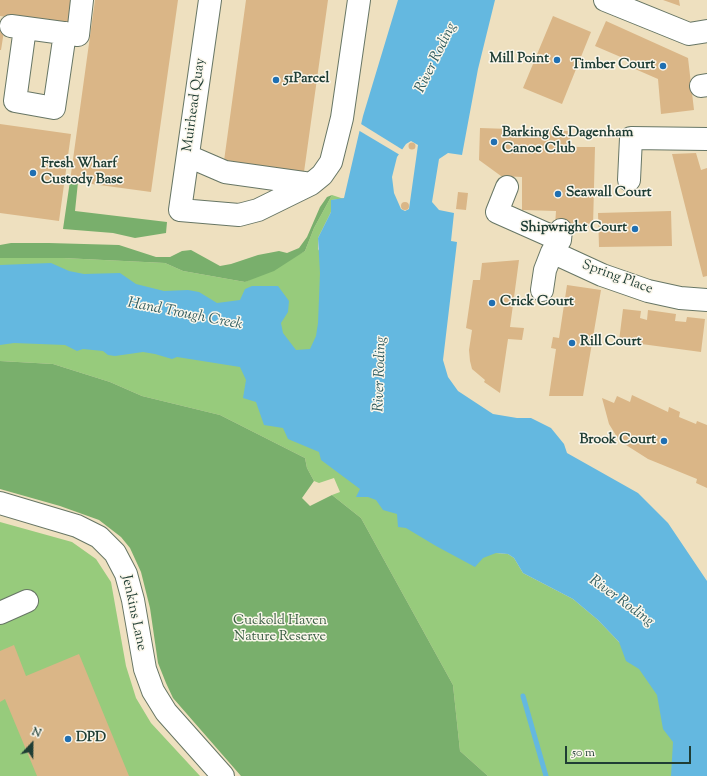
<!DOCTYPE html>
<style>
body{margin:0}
#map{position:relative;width:707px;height:776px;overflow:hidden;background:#eee0bf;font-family:"Sorts Mill Goudy",serif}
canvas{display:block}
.north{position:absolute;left:12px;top:724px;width:40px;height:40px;-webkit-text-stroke:3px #fbf7ec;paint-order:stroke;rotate:22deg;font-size:11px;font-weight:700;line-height:16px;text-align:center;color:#1f3d34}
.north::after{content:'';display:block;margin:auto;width:14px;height:18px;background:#1f3d34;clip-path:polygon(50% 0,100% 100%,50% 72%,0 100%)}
.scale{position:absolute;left:565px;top:746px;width:126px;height:18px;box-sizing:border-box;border:2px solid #1f3d34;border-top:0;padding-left:5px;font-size:12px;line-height:14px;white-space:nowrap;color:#1f3d34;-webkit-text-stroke:3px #fbf7ec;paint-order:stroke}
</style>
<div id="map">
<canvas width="707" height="776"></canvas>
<div class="north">N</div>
<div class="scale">50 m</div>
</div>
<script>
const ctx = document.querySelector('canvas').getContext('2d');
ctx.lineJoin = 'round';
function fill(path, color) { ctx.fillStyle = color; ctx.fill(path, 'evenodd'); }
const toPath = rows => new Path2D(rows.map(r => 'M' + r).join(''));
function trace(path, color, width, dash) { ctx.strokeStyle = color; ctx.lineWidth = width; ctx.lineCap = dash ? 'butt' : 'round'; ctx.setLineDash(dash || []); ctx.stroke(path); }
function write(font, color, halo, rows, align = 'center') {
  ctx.font = font + ' "Sorts Mill Goudy",serif'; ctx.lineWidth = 3; ctx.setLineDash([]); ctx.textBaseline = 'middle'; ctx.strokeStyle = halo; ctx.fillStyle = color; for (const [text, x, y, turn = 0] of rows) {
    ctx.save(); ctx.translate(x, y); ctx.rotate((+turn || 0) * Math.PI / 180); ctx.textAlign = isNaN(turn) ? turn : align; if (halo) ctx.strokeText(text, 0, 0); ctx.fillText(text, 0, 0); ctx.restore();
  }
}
fill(toPath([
 [332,195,344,199,331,200,331,212,318,238,318,249,496,553,508,554,514,558,523,573,573,599,598,620,619,642,649,664,707,776,488,776,460,751,453,685,361,518,332,495,340,492,334,478,319,483,314,481,307,468,305,458,220,415,142,396,110,382,53,364,0,361,0,258,63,258,165,263,183,271,245,282,305,251,314,228],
 [0,522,72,542,96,559,111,582,126,666,136,698,151,723,200,776,0,776]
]), '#97cb7c');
fill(toPath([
 [70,181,78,182,75,211,167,222,166,233,135,238,113,233,63,229],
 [332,195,314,228,305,251,274,271,245,282,183,271,165,263,63,258,0,258,0,245,11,243,49,243,119,245,156,257,170,257,182,251,191,250,220,266,231,264,258,255,279,251,287,253,299,248,307,237,320,207,327,197],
 [0,361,53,364,110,382,142,396,220,415,305,458,307,468,314,481,302,498,310,506,332,495,361,518,453,685,460,751,488,776,241,776,173,698,166,683,158,663,150,608,141,572,130,548,121,537,99,520,60,506,0,489]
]), '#79af6c');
fill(toPath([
 [398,0,495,0,478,69,462,155,448,153,439,159,432,202,439,210,454,213,451,241,457,242,443,360,448,377,458,391,493,414,517,418,531,418,551,428,564,444,567,453,638,493,668,523,707,581,707,776,671,776,673,742,663,729,657,695,639,669,626,661,619,642,598,620,573,599,523,573,514,558,508,554,496,553,483,558,475,567,436,546,406,528,398,527,397,514,383,510,376,500,368,497,356,497,360,489,321,460,319,452,288,439,283,428,264,425,256,402,243,398,246,380,240,367,177,357,172,359,155,354,143,352,115,356,108,355,103,351,83,349,77,351,65,345,14,343,0,345,0,265,51,263,69,271,84,274,120,273,136,284,164,291,188,290,199,292,217,303,240,300,245,289,252,286,278,286,289,301,288,312,281,323,283,333,296,350,310,349,316,336,318,323,320,273,318,238,331,212,331,200,344,198,363,116],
 [411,141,418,145,409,209,405,211,401,209,394,193,392,177,397,157,406,144]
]), '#64b8e0');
fill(toPath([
 [361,124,403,150,400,155,358,130]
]), '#eee0bf');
trace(toPath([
 [523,696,546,776]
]), '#64b8e0', 5);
fill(toPath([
 [0,0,73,0,69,25,0,16],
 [95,0,178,0,151,192,70,181],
 [246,0,328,0,304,172,224,161],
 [663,0,679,0,680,6],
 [553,16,591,32,562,104,523,88],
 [606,21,688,58,694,110,661,114,658,79,635,69,637,64,595,46],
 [0,31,4,31,1,50,0,50],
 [0,124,71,134,59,221,0,213],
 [480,128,570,131,570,147,595,147,593,227,555,226,556,211,522,210,522,177,501,176,479,160],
 '408.5 146a3.5 3.5 0 1 1 7 0a3.5 3.5 0 1 1-7 0Z',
 [696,153,701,170,707,168,707,276,703,277,672,154],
 [458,192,468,193,466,210,456,209],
 '401 206a4 4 0 1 1 8 0a4 4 0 1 1-8 0Z',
 [671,211,672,246,599,247,598,213],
 [519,260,510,327,524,328,522,340,508,339,500,393,484,382,485,380,472,369,470,361,469,350,472,330,466,328,473,280,480,280,482,263],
 [567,285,601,290,583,396,549,396,556,349,551,348,553,337,559,338],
 [623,309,641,311,640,318,647,320,648,310,676,314,675,321,686,322,687,317,705,319,701,352,619,341],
 [632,395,668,412,669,407,680,412,679,417,696,424,697,421,707,425,707,488,696,483,697,479,648,459,626,445,617,437,609,424,602,398,614,403,617,396,630,402],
 [14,645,26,676,79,654,129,776,37,776,5,699,0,702,0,651]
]), '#dab687');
const minor = toPath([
 [210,0,180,210,239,215,258,210,311,184,322,175,331,162,342,118,359,0],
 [605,0,689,34,707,31],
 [11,26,78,35,82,0],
 [25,28,15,101,54,108,65,33],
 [701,86,707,85],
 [188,156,225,172,311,184],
 [629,180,631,138,707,139],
 [507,187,497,212,560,240],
 [561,230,560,240,552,252,602,275,648,291,680,298,707,300],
 [542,290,545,270,552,252],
 [0,503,77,526,99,537,115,553,126,574,133,600,145,669,153,691,166,712,223,776],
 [0,613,27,601]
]);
trace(minor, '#677665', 24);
trace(minor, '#fff', 22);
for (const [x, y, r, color] of [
 [557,60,4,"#1f6fb2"],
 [663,66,4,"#1f6fb2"],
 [276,80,4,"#1f6fb2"],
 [494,142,4,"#1f6fb2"],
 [33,173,4,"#1f6fb2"],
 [558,194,4,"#1f6fb2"],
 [635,229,4,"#1f6fb2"],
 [492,303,4,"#1f6fb2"],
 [572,343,4,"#1f6fb2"],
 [664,441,4,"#1f6fb2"],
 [68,739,4,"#1f6fb2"]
]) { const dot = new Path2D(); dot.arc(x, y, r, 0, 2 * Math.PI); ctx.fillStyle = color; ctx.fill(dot); trace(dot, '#fbf7ec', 1.5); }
write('bold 14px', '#1f3d34', '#fbf7ec', [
 ["Mill Point",549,60,"right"],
 ["Timber Court",655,66,"right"],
 ["51Parcel",284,80],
 ["Barking & Dagenham",502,134],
 ["Canoe Club",502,150],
 ["Fresh Wharf",41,165],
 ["Custody Base",41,181],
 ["Seawall Court",566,194],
 ["Shipwright Court",627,229,"right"],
 ["Crick Court",500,303],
 ["Rill Court",580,343],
 ["Brook Court",656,441,"right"],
 ["DPD",76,739]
], 'left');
write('14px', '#1f3d34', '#fbf7ec', [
 ["Muirhead Quay",195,105,-82],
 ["Spring Place",617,278,20],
 ["Jenkins Lane",133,613,78]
]);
write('14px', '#3d6046', '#fbf7ec', [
 ["Cuckold Haven",280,622],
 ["Nature Reserve",280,638]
]);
write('italic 15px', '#305c5f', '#fbf7ec', [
 ["River Roding",437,58,-64],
 ["Hand Trough Creek",185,315,11],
 ["River Roding",381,374,-88],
 ["River Roding",621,602,36]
]);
</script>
